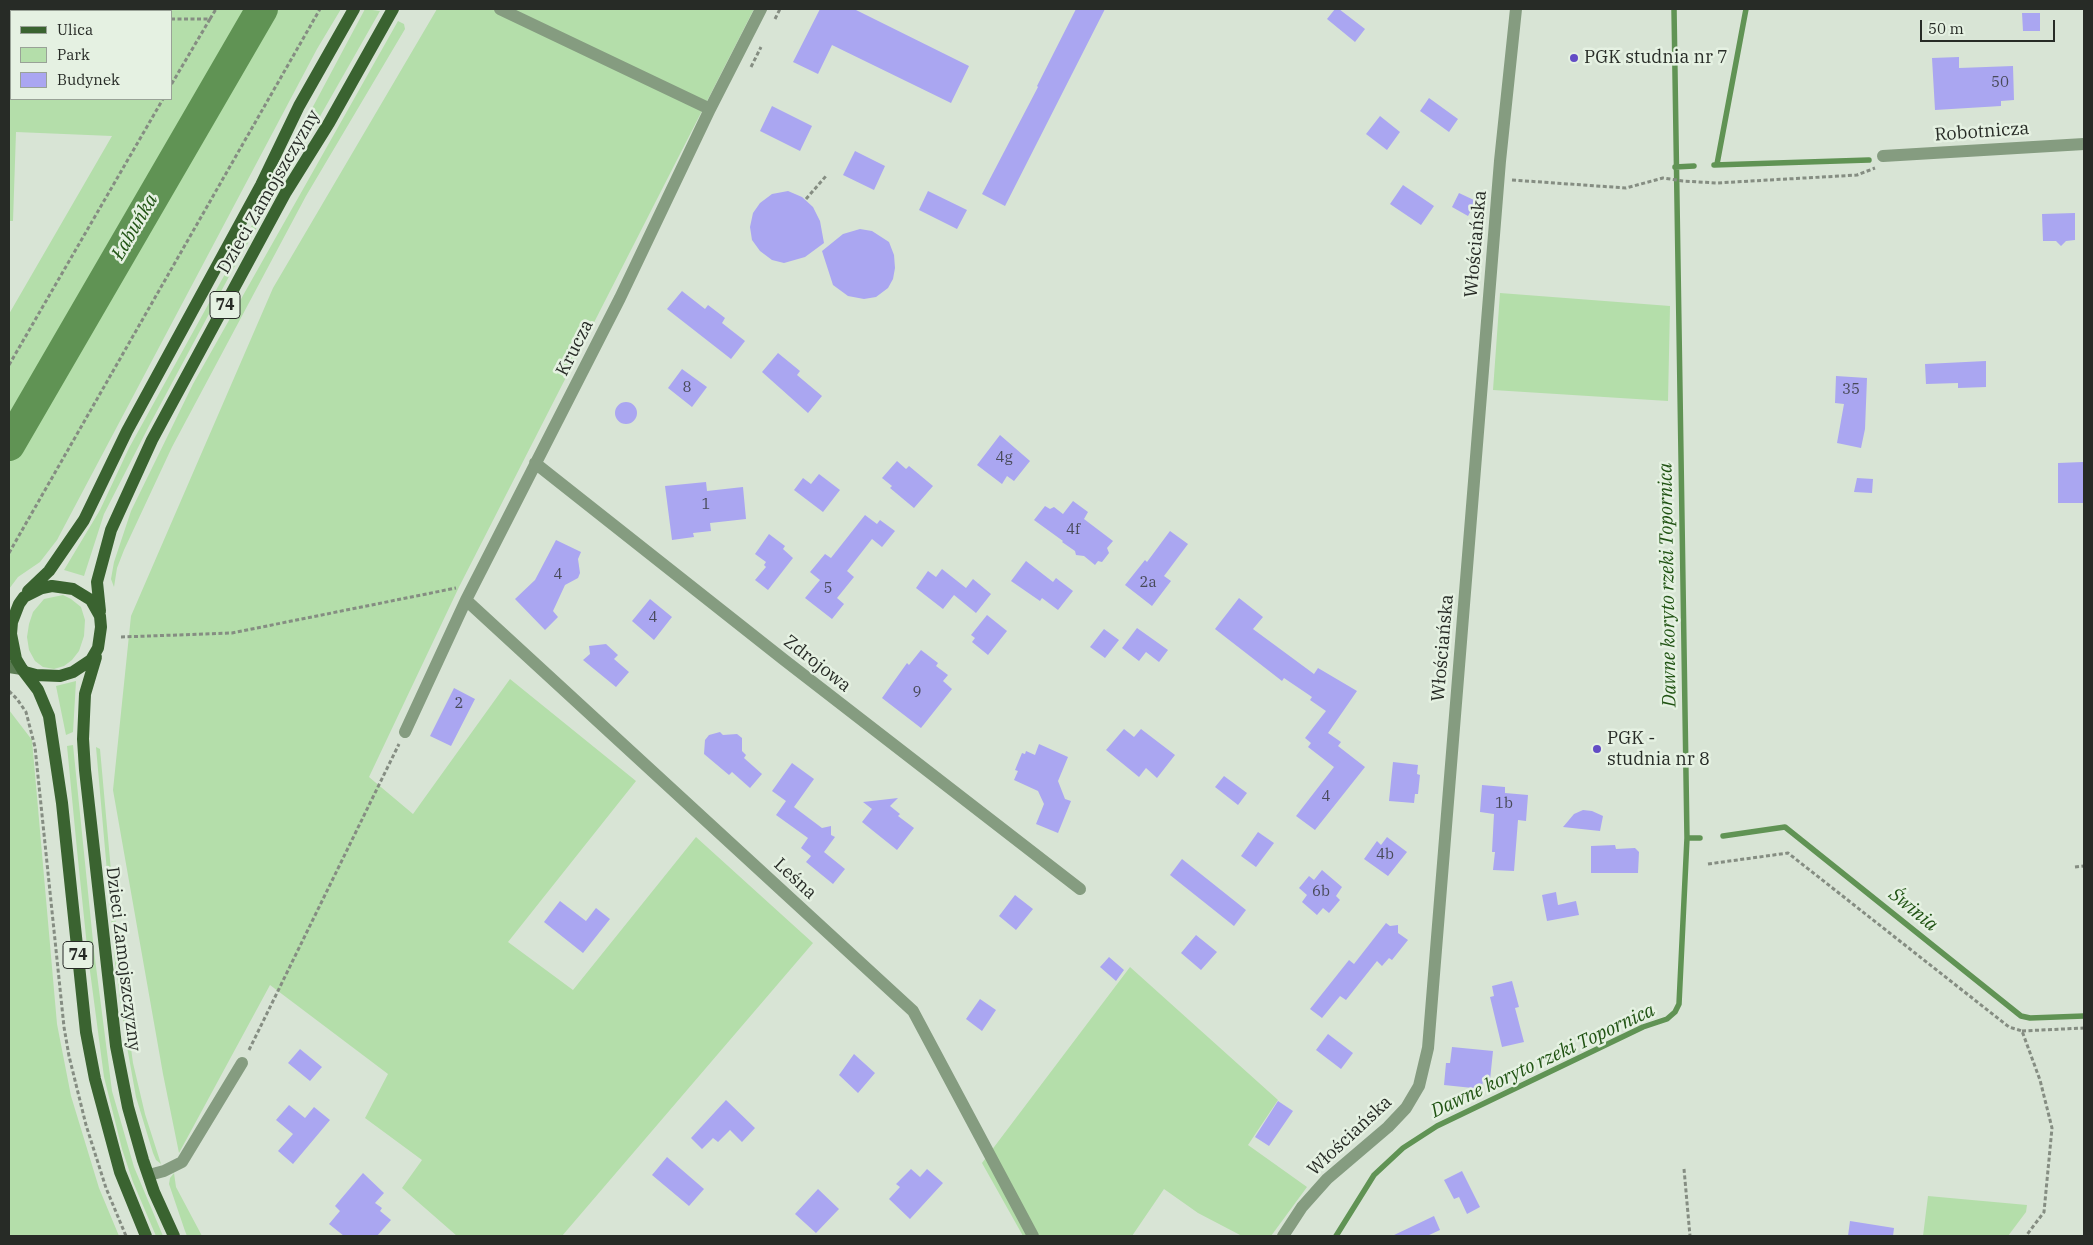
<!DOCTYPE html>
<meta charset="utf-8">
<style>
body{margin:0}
#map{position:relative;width:2093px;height:1245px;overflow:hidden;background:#d8e4d5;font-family:"IBM Plex Serif",serif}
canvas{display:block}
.frame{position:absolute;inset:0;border:10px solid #272b26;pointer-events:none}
.legend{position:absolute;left:10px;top:10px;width:162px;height:90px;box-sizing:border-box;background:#e5f1e2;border:1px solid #99a297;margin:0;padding:6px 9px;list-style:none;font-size:15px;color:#272b26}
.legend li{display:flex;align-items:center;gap:10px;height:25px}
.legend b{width:25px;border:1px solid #99a297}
.scale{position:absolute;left:1920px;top:20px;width:135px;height:22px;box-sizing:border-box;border:2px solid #272b26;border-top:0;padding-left:6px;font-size:15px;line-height:18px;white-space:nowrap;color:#272b26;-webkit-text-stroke:4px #e5f1e2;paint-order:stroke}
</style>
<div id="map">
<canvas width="2093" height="1245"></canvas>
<div class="frame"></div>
<ul class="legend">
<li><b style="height:6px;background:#3a6330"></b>Ulica</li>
<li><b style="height:14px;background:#b4deaa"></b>Park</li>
<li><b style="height:14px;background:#aaa6f1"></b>Budynek</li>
</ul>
<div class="scale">50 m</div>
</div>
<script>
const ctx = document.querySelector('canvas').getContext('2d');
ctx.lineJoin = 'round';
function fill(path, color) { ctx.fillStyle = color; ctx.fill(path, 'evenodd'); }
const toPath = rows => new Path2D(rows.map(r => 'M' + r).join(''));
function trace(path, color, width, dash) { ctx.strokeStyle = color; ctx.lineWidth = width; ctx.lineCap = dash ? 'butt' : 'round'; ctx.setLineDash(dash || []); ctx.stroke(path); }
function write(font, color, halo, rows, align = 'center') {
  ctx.font = font + ' "IBM Plex Serif",serif'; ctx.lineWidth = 5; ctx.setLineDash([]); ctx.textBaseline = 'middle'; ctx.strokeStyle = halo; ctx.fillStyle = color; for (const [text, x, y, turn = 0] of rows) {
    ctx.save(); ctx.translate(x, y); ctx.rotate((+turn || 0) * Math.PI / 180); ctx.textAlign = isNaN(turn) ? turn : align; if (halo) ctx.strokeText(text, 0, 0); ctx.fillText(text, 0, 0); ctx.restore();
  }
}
fill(toPath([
 [9,9,341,9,317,49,57,540,40,562,18,577,9,589,9,314,112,136,16,132,13,221,9,221],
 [11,11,171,11,171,99,11,99],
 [365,9,380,11,232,271,150,424,104,514,84,576,64,570,100,510,129,448,257,216,292,146],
 [437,9,754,9,459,587,369,777,413,814,510,679,636,781,508,942,573,990,696,837,813,943,562,1236,457,1236,402,1188,422,1160,365,1118,388,1074,270,985,179,1153,163,1074,113,790,131,616,273,288],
 [398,21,404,24,405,29,306,196,172,447,124,550,117,568,114,587,111,579,114,562,131,511,193,384],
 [1500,293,1670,306,1668,401,1493,390],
 [63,595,71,599,81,607,85,620,84,636,79,651,72,660,64,666,54,669,43,667,35,661,29,650,27,637,29,624,33,612,44,599],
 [76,681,73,732,66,735,56,686],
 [9,710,32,740,57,1024,71,1096,99,1188,119,1236,9,1236],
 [73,745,94,951,112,1091,134,1167,163,1236,156,1236,133,1182,122,1149,104,1077,88,956,77,850,67,746],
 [96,747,100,749,119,960,133,1063,145,1114,161,1164,156,1160,153,1153,136,1097,126,1041,115,962],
 [1130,967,1278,1100,1248,1145,1307,1187,1271,1236,1242,1236,1198,1213,1164,1189,1132,1236,1023,1236,982,1163],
 [174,1173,176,1187,202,1236,187,1236,185,1231,169,1184,170,1178],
 [1928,1196,2027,1205,2026,1212,2008,1236,1923,1236]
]), '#b4deaa');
trace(toPath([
 [1717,164,1746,9],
 [1714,165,1869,160],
 [1675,167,1694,166],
 [1723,836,1785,827,2021,1016,2030,1018,2084,1016],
 [1687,838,1700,838],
 [1336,1236,1374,1175,1403,1148,1437,1126,1643,1027,1667,1019,1675,1012,1679,1004,1687,838,1674,9]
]), '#609354', 5.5);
trace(toPath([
 [9,445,262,9]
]), '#609354', 32);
fill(toPath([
 [820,9,854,9,969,66,951,103,832,45,818,74,793,62],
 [1076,9,1105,9,1005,206,982,194,1038,87,1037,86],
 [1335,9,1339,9,1365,29,1355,42,1327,19],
 [2022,13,2040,13,2040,31,2023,31],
 [1959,57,1959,68,2013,66,2014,100,2001,101,2001,106,1935,110,1932,58],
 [1429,98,1458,119,1449,132,1420,111],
 [772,106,812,126,800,151,760,131],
 [1380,116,1400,132,1387,150,1366,134],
 [855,151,885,166,874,190,843,175],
 [1403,185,1434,206,1421,225,1390,204],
 [788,191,802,197,813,207,820,221,824,243,805,257,784,263,772,260,760,251,752,240,750,227,753,213,760,203,772,194],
 [928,191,967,210,957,229,919,210],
 [1459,193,1476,201,1468,216,1452,207],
 [2075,213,2075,240,2066,241,2061,246,2056,241,2043,241,2042,214],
 [860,229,872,231,889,242,894,255,895,268,893,279,888,288,876,297,864,299,848,296,833,285,822,251,843,234],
 [682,291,705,309,708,305,725,318,722,323,745,341,731,359,667,309],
 [778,353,800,371,797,375,822,396,808,413,762,372],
 [1986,361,1986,387,1958,388,1958,383,1926,384,1925,364],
 [682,369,707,387,692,407,668,388],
 [1836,376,1867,378,1865,429,1861,448,1837,443,1844,404,1835,403],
 '615 413a11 11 0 1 1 22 0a11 11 0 1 1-22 0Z',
 [1000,435,1030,461,1014,481,1007,476,1002,484,977,465],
 [897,461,906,469,909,466,933,486,914,508,890,488,892,486,882,478],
 [2083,462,2084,503,2058,503,2058,463],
 [819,474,840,490,823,512,794,490,803,478,811,484],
 [1857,478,1873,479,1872,493,1854,492],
 [706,482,707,491,743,487,746,519,710,523,711,531,693,533,694,537,672,540,665,486],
 [1073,501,1088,512,1084,519,1113,541,1107,548,1109,553,1102,562,1098,561,1095,565,1084,556,1076,555,1075,551,1062,542,1063,541,1034,520,1045,506,1050,509,1054,507,1063,514],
 [865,515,877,524,880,520,895,531,882,547,872,539,847,571,854,577,837,598,844,604,832,619,805,598,820,580,810,572,825,554,831,558],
 [1170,531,1188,544,1164,576,1171,581,1152,606,1125,585,1145,560,1147,562],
 [769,534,785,546,783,549,793,558,768,590,755,580,766,567,764,565,766,562,755,554],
 [556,540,581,552,578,559,580,573,578,578,565,585,553,611,558,617,545,630,515,599,535,580],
 [1026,561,1053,582,1056,578,1073,591,1058,610,1042,598,1040,601,1011,581],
 [942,569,966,588,973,579,991,594,976,613,954,595,943,609,916,588,928,571,936,577],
 [1239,598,1263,617,1253,629,1314,674,1318,668,1357,691,1328,733,1341,742,1338,746,1365,767,1315,830,1296,816,1334,767,1308,747,1311,743,1305,738,1326,711,1310,700,1312,697,1284,678,1282,681,1215,629],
 [650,599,672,617,654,640,632,621],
 [987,615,1007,631,988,655,972,642,975,638,971,635],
 [1137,628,1168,650,1159,662,1146,652,1139,661,1122,648],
 [1104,629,1119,640,1105,658,1090,647],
 [606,644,618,655,614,659,629,672,616,687,583,660,590,654,589,646],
 [921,650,938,663,936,666,948,675,943,681,952,689,921,728,882,698,907,663,909,665],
 [454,688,475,699,451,746,430,736],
 [1124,729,1134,737,1141,729,1175,755,1157,778,1146,768,1139,777,1106,750],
 [720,732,723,735,737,734,742,738,742,751,746,755,744,758,762,774,750,788,732,772,729,775,704,754,705,740,709,735],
 [1039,744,1068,757,1058,781,1065,799,1071,801,1058,833,1036,824,1044,804,1038,791,1014,780,1018,771,1015,770,1022,753,1025,754,1026,751,1035,755],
 [1393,762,1418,765,1417,774,1420,775,1418,794,1415,794,1414,803,1389,801],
 [792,763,814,779,794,807,822,828,831,826,831,835,835,837,824,852,845,869,833,884,806,862,811,856,801,848,808,838,776,815,786,801,772,791],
 [1224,776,1247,793,1238,805,1215,787],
 [1482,785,1505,787,1505,793,1528,795,1526,821,1518,820,1514,871,1493,870,1495,852,1492,852,1494,814,1480,812],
 [898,798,890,806,900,814,898,816,914,828,897,850,862,822,872,809,863,802],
 [1583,810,1592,811,1603,816,1600,831,1563,827,1574,814],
 [1258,832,1274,843,1256,867,1241,856],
 [1387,837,1407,852,1388,876,1364,859,1377,841,1381,845],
 [1615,845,1616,849,1635,848,1639,852,1638,873,1591,873,1591,846],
 [1182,859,1246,910,1234,926,1170,875],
 [1322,870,1342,887,1336,896,1340,900,1329,913,1323,908,1317,915,1302,902,1307,895,1299,888,1309,876,1314,880],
 [1556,892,1558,905,1576,901,1579,915,1547,921,1542,895],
 [1015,895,1033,909,1016,930,999,916],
 [560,901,586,921,596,908,610,919,583,953,544,922],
 [1386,923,1390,926,1398,925,1398,933,1408,940,1392,960,1389,958,1382,966,1377,961,1346,1000,1340,996,1322,1018,1310,1009,1349,960,1354,964],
 [1196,935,1217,952,1201,970,1181,953],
 [1109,957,1124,970,1116,981,1100,967],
 [1512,981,1519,1007,1515,1008,1524,1042,1502,1047,1490,997,1494,996,1492,986],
 [980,999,996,1010,982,1031,966,1019],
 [1328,1034,1353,1053,1341,1069,1316,1050],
 [1452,1047,1493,1051,1490,1080,1483,1079,1482,1089,1444,1085,1446,1063,1450,1063],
 [300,1049,322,1067,310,1081,288,1063],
 [854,1054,875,1073,858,1093,839,1075],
 [726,1100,755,1128,742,1142,730,1130,718,1142,713,1138,702,1149,691,1138],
 [1278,1101,1293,1111,1269,1146,1255,1137],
 [289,1105,305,1118,314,1107,330,1120,293,1164,278,1151,293,1134,276,1120],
 [667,1157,704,1189,689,1206,652,1175],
 [911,1169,920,1177,927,1169,943,1183,910,1219,889,1199,900,1187,896,1184],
 [1462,1171,1480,1207,1467,1214,1459,1197,1454,1199,1444,1180],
 [363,1173,384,1193,375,1203,382,1208,380,1211,391,1220,377,1236,344,1236,329,1224,340,1211,335,1206],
 [818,1189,839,1209,816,1233,795,1214],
 [1434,1216,1440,1230,1427,1236,1392,1236],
 [1850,1221,1894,1228,1893,1236,1848,1236]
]), '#aaa6f1');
trace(toPath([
 [171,19,210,19,171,85],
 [210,19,216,9],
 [775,19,780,9],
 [751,67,761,47],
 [1512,180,1626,188,1663,178,1683,181,1717,183,1857,175,1875,168],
 [806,199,826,176],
 [9,365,163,99],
 [9,553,320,9],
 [121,637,232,633,456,588],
 [9,691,17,699,26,712,35,747,64,1027,69,1056,86,1125,106,1188,126,1236],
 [1708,864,1788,853,2009,1027,2022,1031,2040,1080,2052,1128,2044,1212,2026,1236],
 [2075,867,2084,866],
 [2022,1031,2084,1028],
 [249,1050,399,744],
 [1684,1169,1690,1236]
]), '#858d82', 3, [4, 2.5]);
trace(toPath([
 [113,9,113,11],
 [9,18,11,18]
]), '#859c80', 9);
trace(toPath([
 [500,9,710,109],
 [1883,156,2084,144],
 [535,463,783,659,1080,889],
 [466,600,913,1011,1033,1236],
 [405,732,466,600,620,298,710,109,761,9],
 [149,1175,164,1171,182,1162,242,1063],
 [1283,1236,1302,1207,1327,1179,1388,1127,1406,1108,1419,1086,1428,1048,1500,161,1516,9]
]), '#859c80', 12);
trace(toPath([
 [9,667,22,669]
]), '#5a7b52', 12);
trace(toPath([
 [28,591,49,571,84,520,127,431,261,185,299,106,354,9],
 [100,611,97,582,111,530,152,440,286,192,329,123,393,9],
 [96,657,85,694,83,739,85,770,116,1046,128,1107,143,1160,154,1192,174,1236],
 [25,672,36,675,60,676,73,672,91,660,98,648,101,627,100,616,91,600,73,589,52,586,42,588,24,597,19,604,12,622,11,634,16,659,22,669,38,690,49,716,62,803,86,1032,95,1079,120,1172,146,1236]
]), '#3a6330', 12);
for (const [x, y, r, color] of [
 [1574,58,5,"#624cc5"],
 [1597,749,5,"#624cc5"]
]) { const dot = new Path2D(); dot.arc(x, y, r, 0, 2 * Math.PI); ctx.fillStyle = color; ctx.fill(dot); trace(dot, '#e5f1e2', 2); }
write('15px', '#484a59', null, [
 ["50",2000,83],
 ["8",687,388],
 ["35",1851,390],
 ["4g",1004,458],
 ["1",706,505],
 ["4f",1073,530],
 ["4",558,575],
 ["2a",1148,583],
 ["5",828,589],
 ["4",653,618],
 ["9",917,693],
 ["2",459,704],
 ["4",1326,797],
 ["1b",1504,804],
 ["4b",1385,855],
 ["6b",1321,892]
]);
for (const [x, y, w] of [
 [225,305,30],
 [78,955,30]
]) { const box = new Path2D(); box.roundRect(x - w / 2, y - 13.5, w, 27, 4); ctx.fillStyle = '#e5f1e2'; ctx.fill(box); trace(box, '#272b26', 1); }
write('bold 16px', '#272b26', null, [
 ["74",225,305],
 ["74",78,955]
]);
write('18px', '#272b26', '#e5f1e2', [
 ["PGK studnia nr 7",1584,58],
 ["PGK -",1607,739],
 ["studnia nr 8",1607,760]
], 'left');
write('18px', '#272b26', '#e5f1e2', [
 ["Robotnicza",1982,132,-4],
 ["Dzieci Zamojszczyzny",269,192,-60],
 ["Włościańska",1476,244,-85],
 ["Krucza",575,348,-63],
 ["Włościańska",1443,648,-85],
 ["Zdrojowa",817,664,38],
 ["Leśna",795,879,43],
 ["Dzieci Zamojszczyzny",123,959,83],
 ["Włościańska",1350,1136,-43]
]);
write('italic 19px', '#205313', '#e5f1e2', [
 ["Łabuńka",135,227,-60],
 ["Dawne koryto rzeki Topornica",1668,585,-91],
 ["Świnia",1913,910,39],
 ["Dawne koryto rzeki Topornica",1543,1061,-25]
]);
</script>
